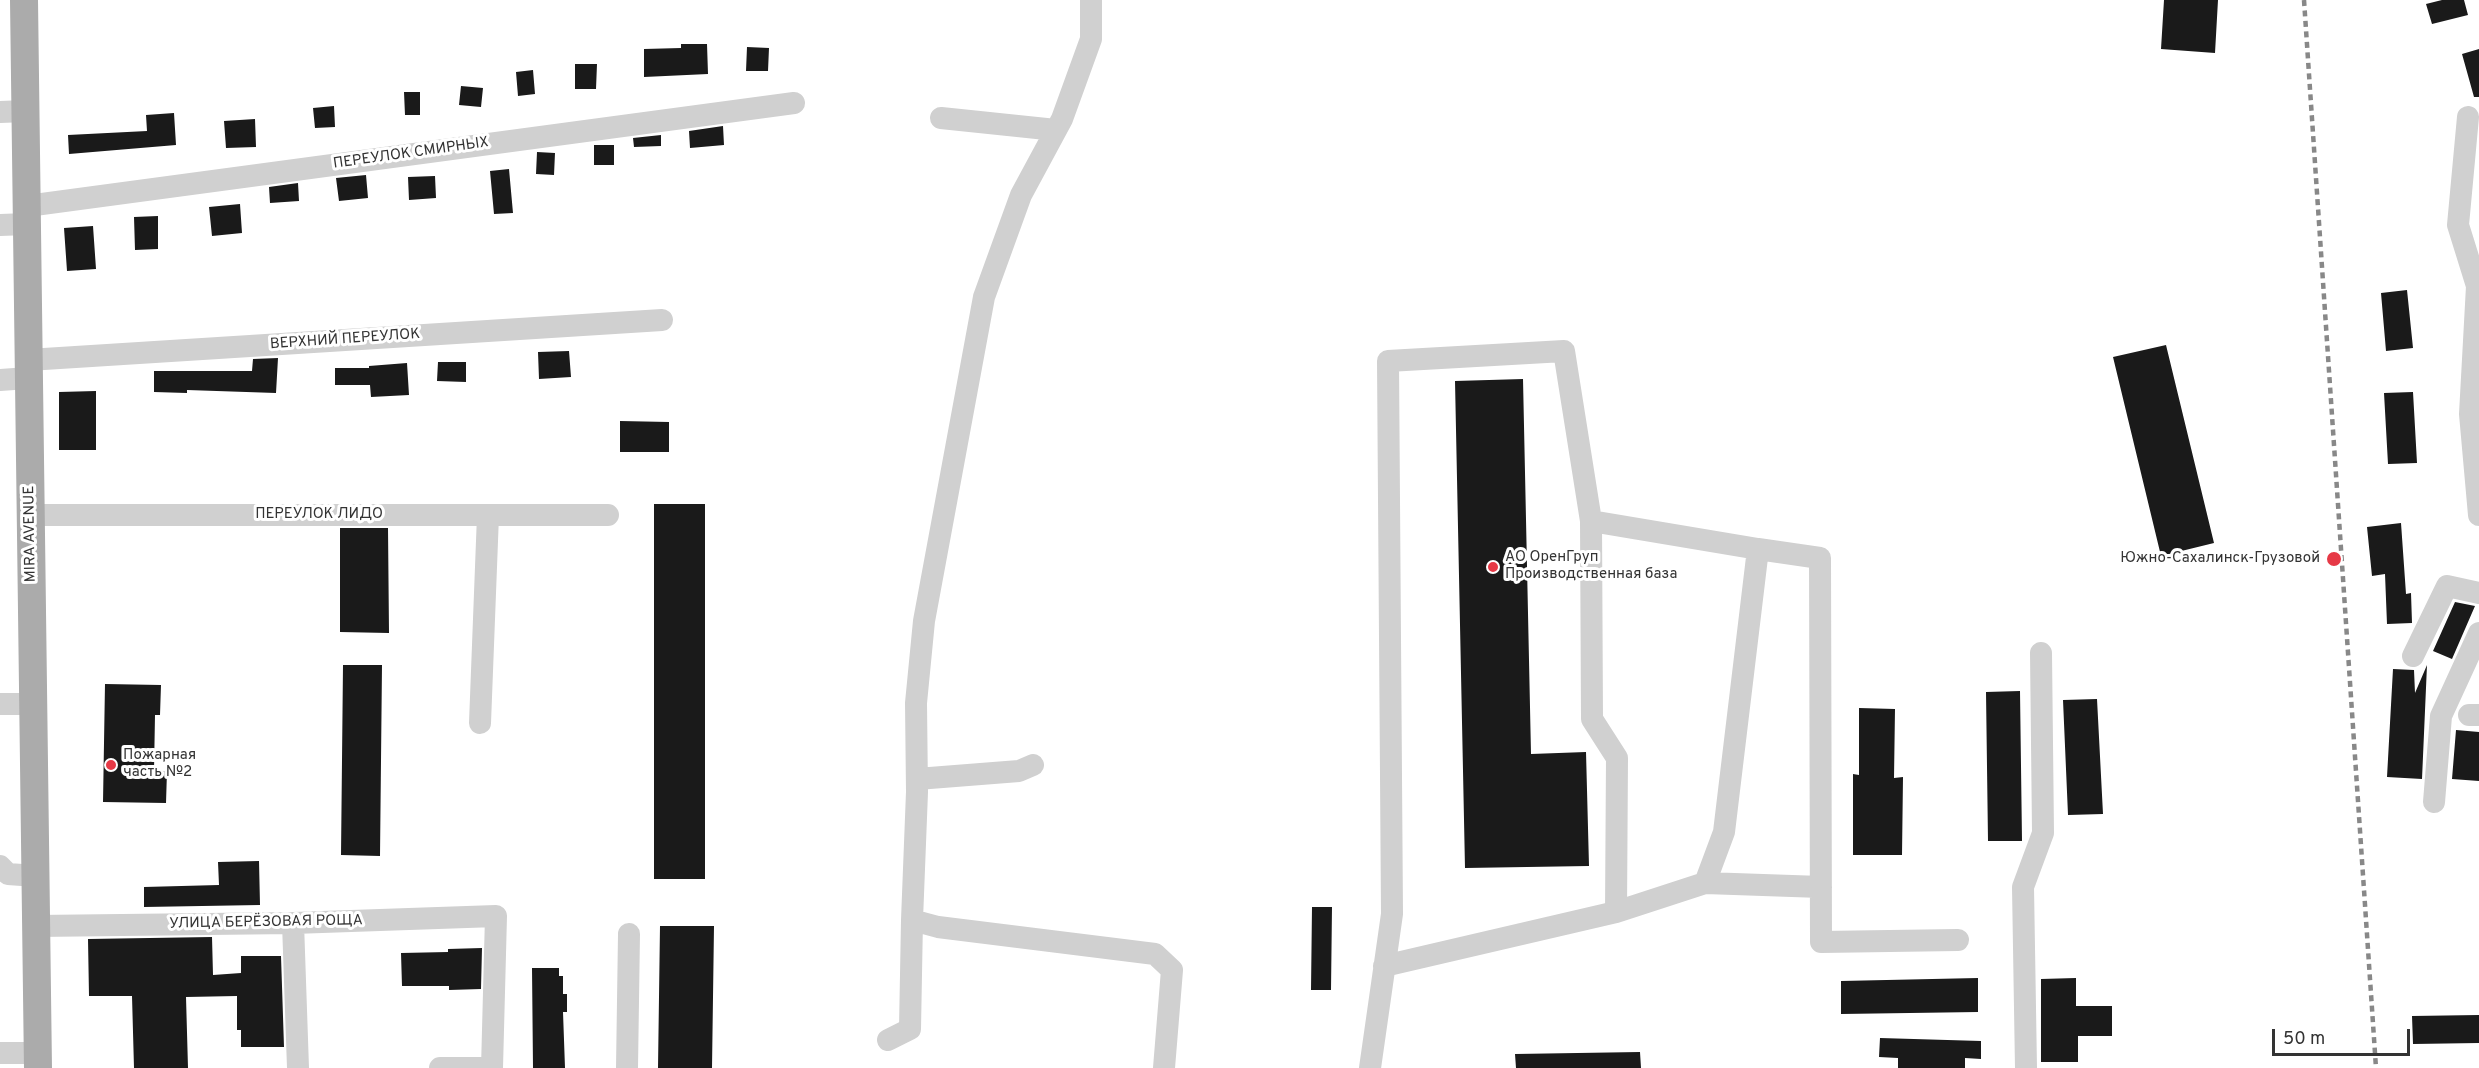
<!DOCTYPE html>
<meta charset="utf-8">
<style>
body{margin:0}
#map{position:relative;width:2479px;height:1068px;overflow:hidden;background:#fff;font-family:Overpass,sans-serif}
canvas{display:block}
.scale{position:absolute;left:2272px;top:1029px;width:138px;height:27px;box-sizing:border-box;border:3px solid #333;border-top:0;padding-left:8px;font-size:18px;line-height:21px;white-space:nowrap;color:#333;-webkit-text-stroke:4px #fff;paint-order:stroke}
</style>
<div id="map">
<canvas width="2479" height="1068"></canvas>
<div class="scale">50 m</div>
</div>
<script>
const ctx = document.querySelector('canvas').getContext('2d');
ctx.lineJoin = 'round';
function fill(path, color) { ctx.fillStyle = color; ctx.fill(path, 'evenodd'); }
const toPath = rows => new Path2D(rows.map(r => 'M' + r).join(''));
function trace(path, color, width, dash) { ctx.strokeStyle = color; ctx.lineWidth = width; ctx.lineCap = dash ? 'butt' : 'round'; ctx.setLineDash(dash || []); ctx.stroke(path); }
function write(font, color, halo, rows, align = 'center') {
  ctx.font = font + ' Overpass,sans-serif'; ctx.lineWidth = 6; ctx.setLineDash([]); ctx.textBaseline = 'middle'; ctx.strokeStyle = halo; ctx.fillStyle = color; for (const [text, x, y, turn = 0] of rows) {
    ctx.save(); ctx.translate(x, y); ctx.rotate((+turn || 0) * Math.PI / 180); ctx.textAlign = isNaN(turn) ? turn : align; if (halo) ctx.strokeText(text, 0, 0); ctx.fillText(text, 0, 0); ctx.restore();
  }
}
fill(toPath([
 [2164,0,2218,0,2215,53,2161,49],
 [2442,0,2464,0,2468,15,2432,24,2426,4],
 [681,44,707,44,708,74,644,77,644,49,681,48],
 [747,47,769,48,768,71,746,71],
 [2479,49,2479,97,2474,97,2462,54],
 [575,64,597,64,596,89,575,89],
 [533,70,535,94,518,96,516,72],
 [461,86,483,88,481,107,459,105],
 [404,92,420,92,420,115,405,115],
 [334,106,335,127,315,128,313,108],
 [174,113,176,145,69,154,68,135,147,131,146,115],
 [255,119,256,147,226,148,224,121],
 [723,126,724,145,690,148,689,131],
 [661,135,661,146,634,147,633,138],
 [594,145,614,145,614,165,594,165],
 [537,152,555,153,554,175,536,174],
 [509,169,513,213,494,214,490,171],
 [366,175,368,198,339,201,336,178],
 [435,176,436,198,409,200,408,177],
 [298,183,299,201,270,203,269,187],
 [240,204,242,233,212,236,209,207],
 [158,216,158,249,135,250,134,217],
 [93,226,96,269,67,271,64,228],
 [2407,290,2413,348,2386,351,2381,293],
 [2166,345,2214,543,2161,556,2113,357],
 [569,351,571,377,539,379,538,352],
 [278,358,276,393,187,390,187,393,154,392,154,371,252,371,253,359],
 [438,362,466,362,466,382,437,381],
 [407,363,409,395,371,397,370,385,335,385,335,368,369,368,369,366],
 [1523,379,1531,754,1586,752,1589,866,1465,868,1455,381],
 [96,391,96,450,59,450,59,392],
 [2413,392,2417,463,2388,464,2384,393],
 [620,421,669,422,669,452,620,452],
 [654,504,705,504,705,879,654,879],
 [2401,523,2406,594,2411,593,2412,623,2387,624,2385,574,2372,576,2367,527],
 [340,528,388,528,389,633,340,632],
 [2455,602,2475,606,2452,659,2433,651],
 [343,665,382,665,380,856,341,855],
 [2427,665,2422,779,2387,777,2393,669,2414,670,2415,693],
 [105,684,161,685,160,715,155,715,154,771,167,771,166,803,103,802],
 [2020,691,2022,841,1988,841,1986,692],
 [2097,699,2103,814,2068,815,2063,700],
 [1859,708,1895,709,1894,778,1903,777,1902,855,1853,855,1853,774,1859,775],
 [2456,730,2479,732,2479,781,2452,779],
 [259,861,260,905,144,907,144,887,219,885,218,862],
 [1312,907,1332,907,1331,990,1311,990],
 [660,926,714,926,712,1068,658,1068],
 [212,937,213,975,241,973,241,956,281,956,284,1047,241,1047,241,1030,237,1030,237,996,186,997,188,1068,134,1068,132,996,89,996,88,939],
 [482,948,481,989,449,990,449,986,402,986,401,953,448,952,448,949],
 [532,968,559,968,559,976,563,976,563,994,567,994,567,1012,563,1012,565,1068,533,1068],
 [1978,978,1978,1012,1841,1014,1841,981],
 [2076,978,2076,1006,2112,1006,2112,1036,2078,1036,2078,1062,2041,1062,2041,979],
 [2479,1015,2479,1043,2413,1044,2412,1016],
 [1880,1038,1981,1041,1981,1059,1965,1058,1965,1068,1898,1068,1898,1058,1879,1057],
 [1640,1052,1641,1068,1516,1068,1515,1054]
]), '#1a1a1a');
trace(toPath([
 [1091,0,1091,39,1062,119,1021,195,984,297,924,621,916,703,917,792,912,920,938,927,1155,954,1172,970,1164,1068],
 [0,112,26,111],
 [2468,117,2458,225,2477,286,2470,414,2479,515],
 [941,118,1056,130],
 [27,206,794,103],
 [0,225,27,224],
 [28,360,662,320],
 [0,380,28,378],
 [31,515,608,515],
 [1591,521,1758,549],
 [2413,656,2447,586,2479,593],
 [0,704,33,704],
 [2469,715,2479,715],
 [480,723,488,515],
 [917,779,1019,771,1033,765],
 [2434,802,2441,716,2479,633],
 [0,866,8,874,36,876],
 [1705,883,1821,887],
 [293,923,298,1068],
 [36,926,293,923,496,916,492,1068],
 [1384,966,1616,912],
 [888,1040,910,1029,912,920],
 [0,1053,38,1053],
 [440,1068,492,1068],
 [627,1068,629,934],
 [1370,1068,1392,914,1388,361,1564,351,1591,521,1592,719,1617,758,1616,912,1705,883,1724,832,1758,549,1820,558,1821,942,1958,940],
 [2026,1068,2023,887,2043,833,2041,653]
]), '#d0d0d0', 22);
trace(toPath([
 [24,0,38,1068]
]), '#ababab', 28);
trace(toPath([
 [2304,0,2376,1068]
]), '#888', 4.5, [6, 4.5]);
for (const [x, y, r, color] of [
 [2334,559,8,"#e63946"],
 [1493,567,6,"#e63946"],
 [111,765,6,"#e63946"]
]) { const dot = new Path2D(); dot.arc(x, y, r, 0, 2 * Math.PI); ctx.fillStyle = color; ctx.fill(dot); trace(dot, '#fff', 2); }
write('15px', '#333', '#fff', [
 ["ПЕРЕУЛОК СМИРНЫХ",411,154,-8],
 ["ВЕРХНИЙ ПЕРЕУЛОК",345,340,-4],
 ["ПЕРЕУЛОК ЛИДО",319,515],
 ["MIRA AVENUE",31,534,-91],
 ["УЛИЦА БЕРЁЗОВАЯ РОЩА",266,923,-1]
]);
write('15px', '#333', '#fff', [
 ["АО ОренГруп",1505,558],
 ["Производственная база",1505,575],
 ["Южно-Сахалинск-Грузовой",2320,559,"right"],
 ["Пожарная",123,756],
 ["часть №2",123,773]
], 'left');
</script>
